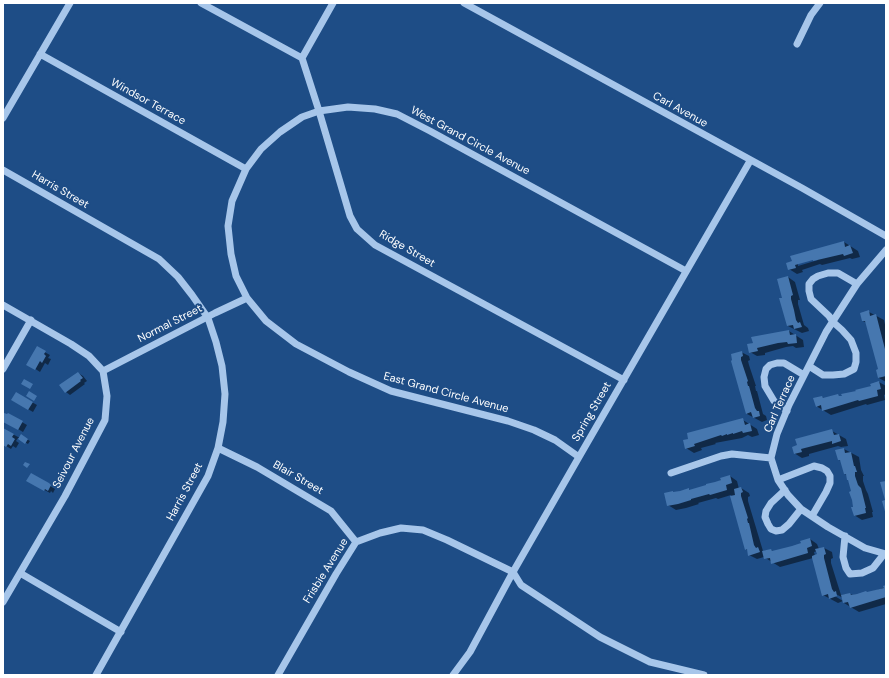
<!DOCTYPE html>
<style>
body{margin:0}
#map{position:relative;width:889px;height:678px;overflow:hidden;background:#1e4d86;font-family:"DM Sans",sans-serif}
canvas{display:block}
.frame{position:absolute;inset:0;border:4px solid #fff;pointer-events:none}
</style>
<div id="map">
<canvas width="889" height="678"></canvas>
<div class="frame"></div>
</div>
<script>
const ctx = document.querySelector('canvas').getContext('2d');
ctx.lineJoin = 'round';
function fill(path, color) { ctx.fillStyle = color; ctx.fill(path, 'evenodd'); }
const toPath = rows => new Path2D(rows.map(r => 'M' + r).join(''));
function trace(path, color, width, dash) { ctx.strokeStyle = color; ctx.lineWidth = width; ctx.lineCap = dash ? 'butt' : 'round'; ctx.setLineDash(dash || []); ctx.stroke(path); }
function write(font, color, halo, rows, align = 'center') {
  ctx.font = font + ' "DM Sans",sans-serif'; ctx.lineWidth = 4; ctx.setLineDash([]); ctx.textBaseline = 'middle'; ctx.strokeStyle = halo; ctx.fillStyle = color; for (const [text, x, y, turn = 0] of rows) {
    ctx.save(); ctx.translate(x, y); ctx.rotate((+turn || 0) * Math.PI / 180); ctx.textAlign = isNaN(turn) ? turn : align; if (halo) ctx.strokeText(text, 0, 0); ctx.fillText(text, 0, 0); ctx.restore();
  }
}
fill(toPath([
 [844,242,858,251,860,257,852,259,850,258,822,265,820,264,802,270,803,272,797,274,789,269,787,264],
 [817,258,818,260,798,266,798,263],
 [788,277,795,282,800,300,798,300,798,304,804,325,808,328,809,331,802,333,788,326,783,298],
 [869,312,884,320,886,329,886,382,879,378,879,370,867,323,863,321],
 [789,331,803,340,804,347,796,348,793,346,786,347,765,353,765,355,757,356,750,352,748,345],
 [37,348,50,355,48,358,51,359,48,365,45,363,40,372,28,364],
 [741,352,749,356,750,360,748,361,749,365,756,386,755,386,756,391,757,391,763,414,766,416,767,420,762,422,747,414,732,362],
 [78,373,83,376,87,381,84,383,85,384,70,395,66,392],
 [879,382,886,386,886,394,884,395,885,400,867,405,866,404,831,415,816,406,822,397,825,399,838,395,840,397,872,386],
 [16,393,37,405,33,412,12,400],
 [8,414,27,425,23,432,4,421,3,418,5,415],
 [743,420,757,429,759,435,752,437,748,435,742,438,715,443,716,444,701,448,702,450,694,453,686,448,684,441],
 [3,429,20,438,21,436,30,441,28,444,18,438,16,441,19,443,16,448,13,446,11,449,3,444],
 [832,431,846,439,848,446,841,447,838,446,809,454,809,456,802,458,794,453,798,446],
 [844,449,859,457,861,470,864,476,863,476,863,481,866,490,868,494,873,512,872,512,873,517,862,520,854,515,852,492,847,475,845,474,842,461,839,460],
 [31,474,55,489,53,493,51,491,50,493,28,481],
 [730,476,737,481,739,489,741,488,749,493,750,496,748,497,748,501,763,551,771,550,774,552,793,547,810,539,817,544,819,549,824,548,832,552,833,558,831,559,831,563,841,595,850,594,853,595,868,593,886,587,886,604,859,612,844,603,843,601,838,603,823,595,813,558,780,567,764,557,757,559,749,555,748,550,746,549,731,495,718,499,716,498,698,503,699,504,686,508,676,510,668,505,673,492,675,493,688,489,691,491,715,483],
 [817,551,818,555,815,556,814,552],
 [834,593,843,598,843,601,833,595]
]), '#0007');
fill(toPath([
 [844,241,845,247,850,245,853,253,844,256,843,254,813,261,813,260,795,265,796,268,788,270,786,263,792,261,790,256],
 [788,276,793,295,791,296,791,299,794,310,796,320,798,323,800,322,802,327,794,329,793,325,787,326,779,298,782,298,777,279],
 [869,310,870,316,876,314,886,353,886,371,885,372,886,376,878,378,876,370,878,369,865,321,862,321,860,313],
 [789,330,790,335,796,334,797,343,788,344,787,342,778,343,757,348,758,351,749,353,747,344,753,343,751,337],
 [37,346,46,351,44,354,46,356,42,363,40,361,35,370,26,365],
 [742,351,743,356,741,357,741,360,748,381,747,382,748,386,749,386,755,408,757,411,759,411,760,416,753,418,751,412,746,414,731,361,732,360,731,354],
 [78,372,83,378,80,380,81,381,65,393,59,385],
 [24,379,33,384,30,389,21,384],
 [879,381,881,389,877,390,878,396,859,401,858,400,822,411,821,405,816,407,813,398,822,396,823,398,838,394,839,396,842,396,841,394,856,391,855,390,871,386,870,384],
 [29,391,37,396,34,401,26,396],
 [16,392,33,402,28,410,11,400],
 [4,413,7,414,8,413,23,421,18,430,3,422],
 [743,418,745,425,750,423,752,431,743,433,742,431,733,434,733,433,727,435,727,434,722,436,721,435,694,444,695,446,685,449,683,440,688,439,687,433],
 [3,428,14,434,12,437,15,439,11,446,8,444,6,447,3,445],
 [832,429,834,435,839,434,841,441,832,444,832,441,801,449,802,452,794,454,792,447,797,445,795,439],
 [21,434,28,439,25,444,18,439],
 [844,448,845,453,851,452,854,466,855,466,857,472,855,472,855,476,858,485,861,488,866,508,865,508,866,513,854,516,851,507,853,507,852,500,849,492,851,491,848,480,847,480,846,474,844,474,840,460,838,460,835,450],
 [25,462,30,464,27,468,23,465],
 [31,473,49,483,51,485,48,491,45,489,44,491,26,481],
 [730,475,732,483,726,485,727,490,710,495,709,494,691,499,691,500,678,504,667,506,664,493,673,491,673,492,680,491,689,488,689,490,706,485,706,484,715,482,721,480,720,478],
 [886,481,886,515,882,501,885,500,880,482],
 [741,487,743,492,741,493,741,496,748,518,747,519,748,523,749,523,754,545,756,548,758,547,760,552,748,556,747,549,745,550,730,496,735,495,734,489],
 [810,538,812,546,807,548,808,553,771,564,770,558,764,559,762,551,771,549,772,551,792,546,801,543,800,541],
 [824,547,826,554,824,555,824,558,832,589,834,592,836,591,837,596,829,599,828,594,822,596,812,558,812,556,817,554,815,549],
 [886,585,886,597,850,608,848,602,843,603,841,595,850,593,851,595,857,594,866,591,867,592,884,588,883,586]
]), '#4677af');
trace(toPath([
 [201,3,302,58,319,111,350,216,357,229,375,245,624,380],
 [464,3,802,188,886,236],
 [797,44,811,15,820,3],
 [40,54,246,169],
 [302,58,333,3],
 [3,118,70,3],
 [3,170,159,259,178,277,192,295,208,318,216,342,222,366,225,394,223,422,218,448,208,476,96,675],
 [886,250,857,284,826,332,789,405,777,434,771,458,778,480,788,495,801,509,828,527,865,548,886,554],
 [3,305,71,344,89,356,103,371,107,396,105,420,65,496,3,602],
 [809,366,823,375,833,375,844,374,854,369,856,362,856,353,851,340,842,330,833,322,829,316,811,299,809,291,809,284,813,279,818,276,828,273,838,273,857,284],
 [3,369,31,320],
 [103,371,215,313,247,298],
 [787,411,774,401,765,386,764,377,766,369,770,365,777,363,784,363,804,375],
 [218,448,257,467,331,511,356,542],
 [579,457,555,440,534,430,508,421,391,391,349,372,296,344,266,321,247,298,236,276,231,254,228,226,232,201,246,169,261,149,280,132,302,117,319,111,348,107,375,109,397,114,430,131,686,271],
 [671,473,721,456,732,454,771,458],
 [778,480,814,466,822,468,827,471,830,476,830,483,826,492,812,516],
 [785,490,771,503,766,511,765,517,768,524,771,529,776,531,782,530,789,524,801,509],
 [845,536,843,557,846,568,850,574,862,573,873,568,884,554],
 [20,573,121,632],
 [278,675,336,574,356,542,380,533,401,528,423,530,447,540,513,572,521,585,600,637,650,662,704,675],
 [453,675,470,652,513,572,579,457,750,161]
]), '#a7c6ea', 7);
write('11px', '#fff', '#1e4d86', [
 ["Windsor Terrace",148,102,29],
 ["Carl Avenue",680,110,29],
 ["West Grand Circle Avenue",470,141,28],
 ["Harris Street",60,190,30],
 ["Ridge Street",407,249,30],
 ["Normal Street",170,324,-27],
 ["East Grand Circle Avenue",446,393,15],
 ["Carl Terrace",780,404,-66],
 ["Spring Street",592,412,-60],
 ["Seivour Avenue",74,453,-63],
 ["Blair Street",298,478,30],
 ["Harris Street",185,492,-62],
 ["Frisbie Avenue",326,571,-58]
]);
</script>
